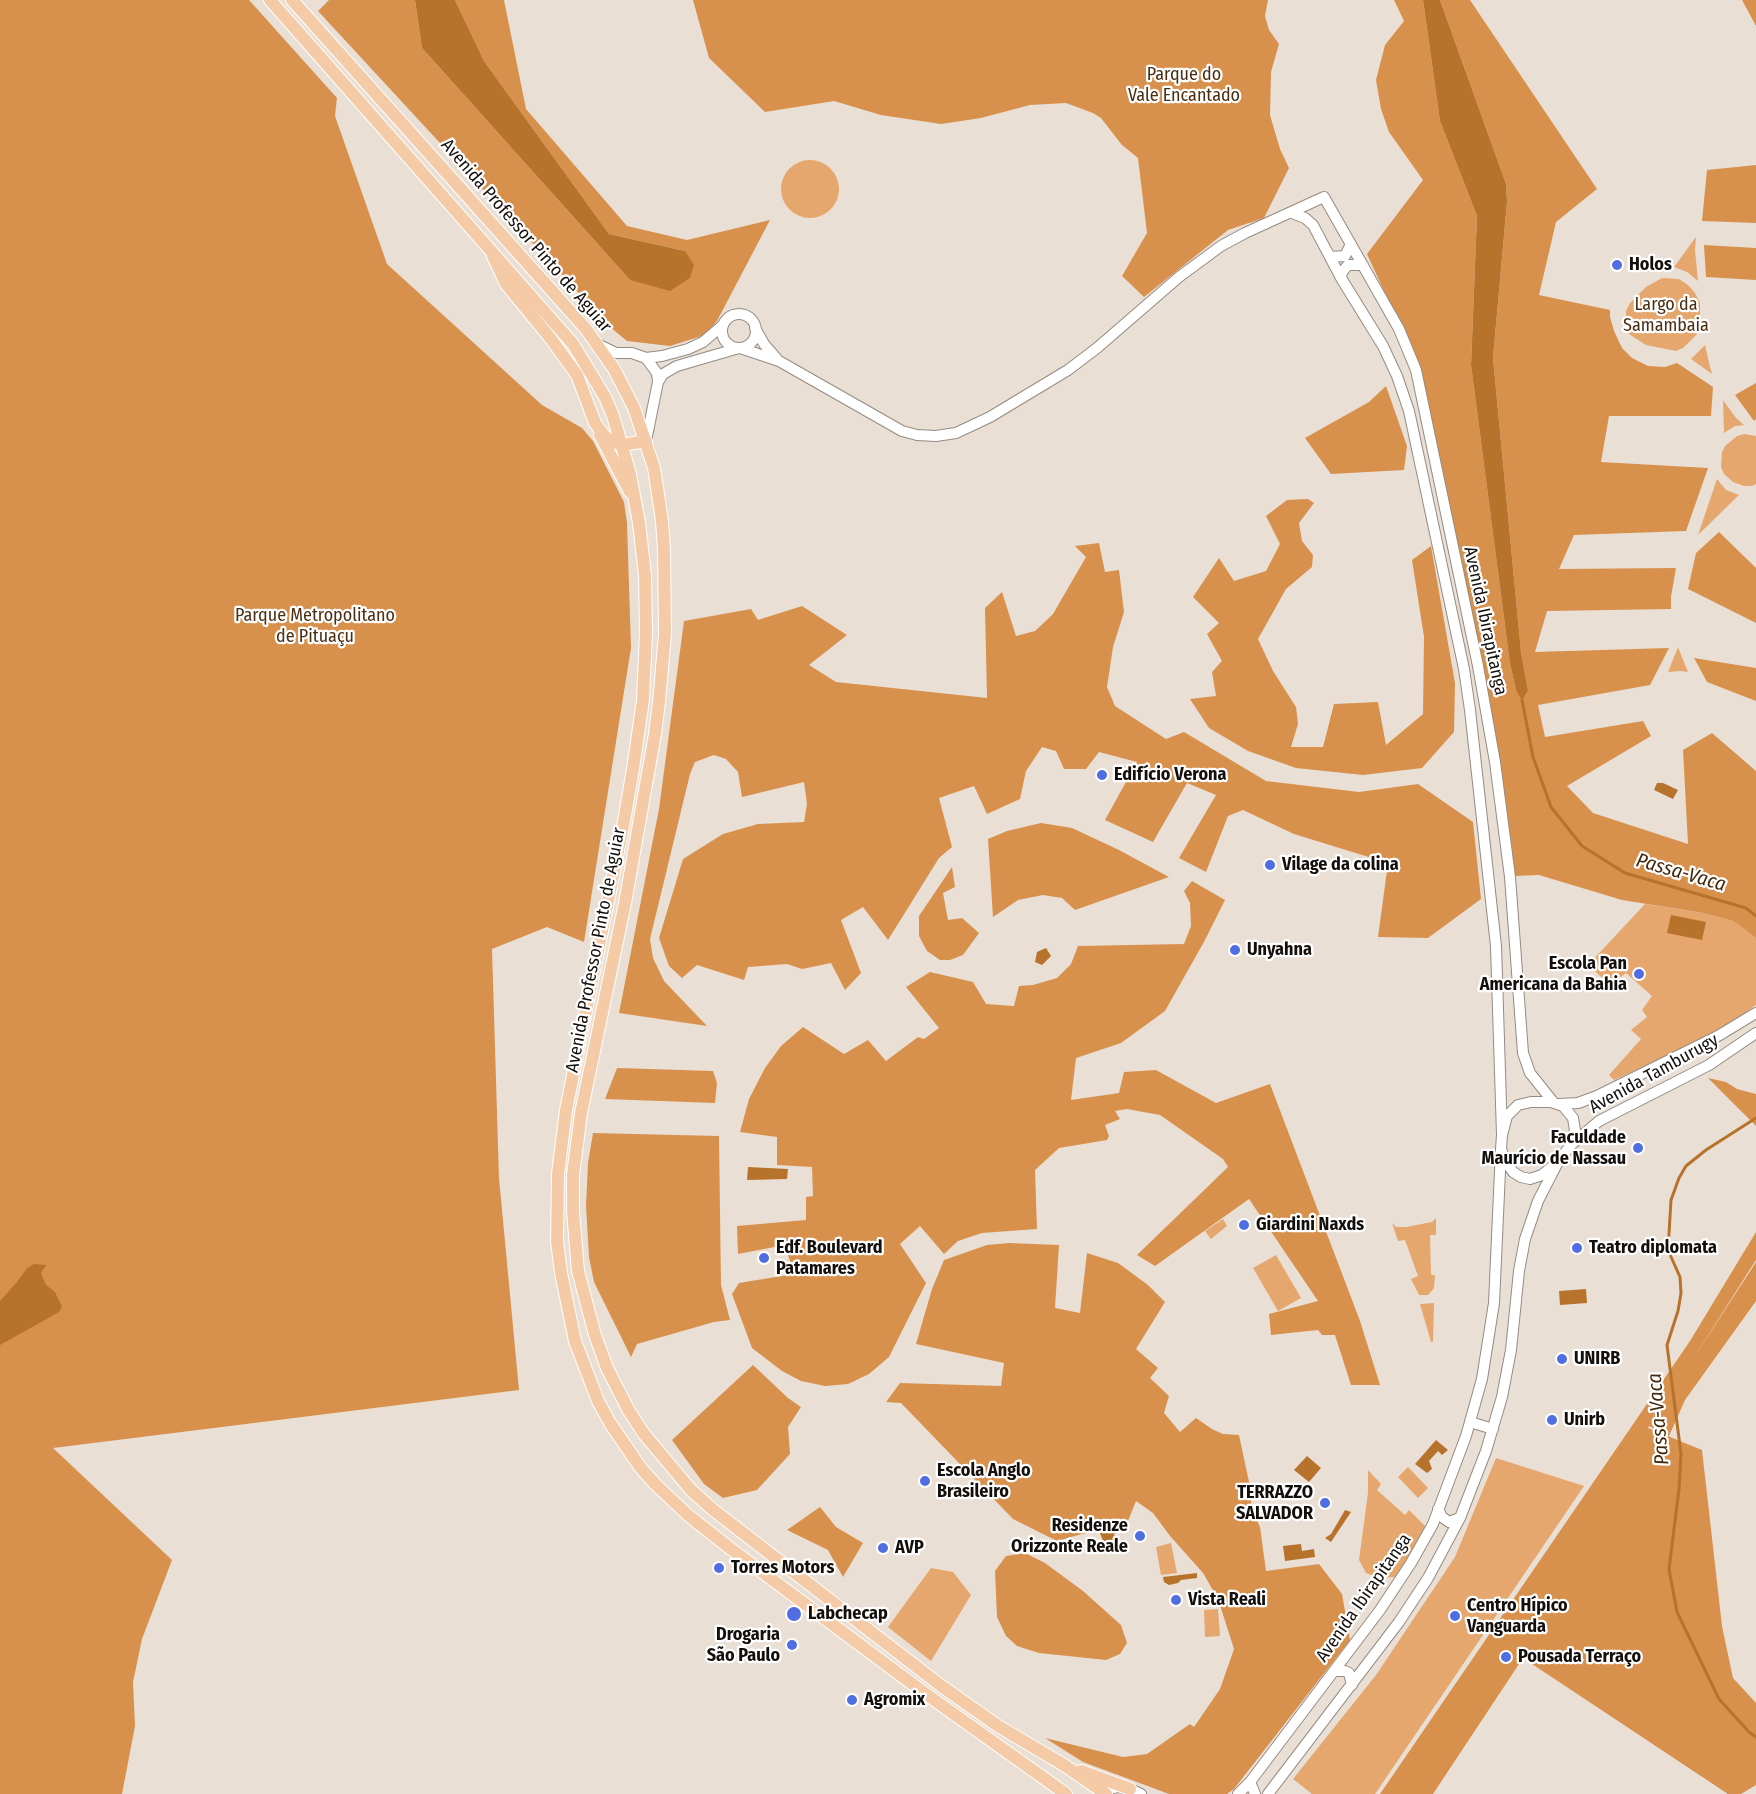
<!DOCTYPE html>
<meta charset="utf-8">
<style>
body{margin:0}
canvas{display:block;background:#eadfd5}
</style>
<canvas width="1756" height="1794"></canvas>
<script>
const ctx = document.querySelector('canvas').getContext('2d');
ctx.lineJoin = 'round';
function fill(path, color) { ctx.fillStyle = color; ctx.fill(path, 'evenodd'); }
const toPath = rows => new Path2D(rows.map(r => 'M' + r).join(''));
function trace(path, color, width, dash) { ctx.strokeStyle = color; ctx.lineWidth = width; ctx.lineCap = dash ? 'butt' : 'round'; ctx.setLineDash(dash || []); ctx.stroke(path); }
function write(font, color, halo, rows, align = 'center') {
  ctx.font = font + ' "Fira Sans Condensed",sans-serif'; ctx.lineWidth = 4.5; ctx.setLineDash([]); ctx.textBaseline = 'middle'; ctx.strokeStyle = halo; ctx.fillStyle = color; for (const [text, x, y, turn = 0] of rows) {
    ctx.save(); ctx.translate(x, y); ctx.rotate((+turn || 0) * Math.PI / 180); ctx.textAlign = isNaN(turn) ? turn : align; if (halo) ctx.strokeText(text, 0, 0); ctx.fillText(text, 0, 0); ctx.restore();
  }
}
fill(toPath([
 '781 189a29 29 0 1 1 58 0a29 29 0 1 1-58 0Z',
 [1696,237,1695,250,1698,281,1687,272,1674,267],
 [1662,278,1679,279,1688,285,1695,293,1700,303,1700,324,1697,334,1683,348,1676,351,1646,345,1629,334,1626,327,1626,311,1630,303,1646,287],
 [1705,345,1710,367,1712,374,1691,359],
 [1723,400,1736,418,1744,425,1735,426,1724,433],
 [1744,434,1756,436,1756,484,1752,486,1744,486,1733,482,1724,474,1721,467,1722,452,1725,446,1737,436],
 [1717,479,1726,490,1739,495,1698,535],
 [1678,647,1688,672,1681,671,1668,672],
 [1645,904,1703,913,1733,921,1756,938,1756,1005,1728,1025,1675,1052,1614,1080,1609,1075,1641,1039,1631,1030,1647,1017,1642,1010,1652,996,1626,973,1610,985,1588,965],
 [1436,1218,1436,1235,1430,1235,1431,1275,1435,1275,1434,1288,1428,1295,1419,1295,1411,1279,1418,1276,1405,1240,1398,1241,1392,1223,1396,1227,1406,1227,1432,1222],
 [1223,1219,1227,1226,1211,1239,1205,1231],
 [1276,1255,1301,1298,1278,1311,1253,1268],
 [1434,1303,1433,1342,1431,1342,1420,1304],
 [1496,1458,1584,1486,1375,1794,1312,1794,1293,1779,1376,1675,1455,1557],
 [1408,1467,1428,1488,1418,1498,1398,1477],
 [1368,1470,1381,1484,1377,1490,1405,1515,1409,1510,1425,1526,1426,1530,1400,1574,1394,1577,1379,1578,1366,1573,1359,1560,1368,1493],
 [1171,1543,1177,1573,1161,1575,1156,1547],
 [931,1568,953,1572,971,1595,931,1661,888,1627],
 [1218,1609,1220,1636,1205,1637,1204,1610]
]), '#e5a76d');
fill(toPath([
 [0,0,249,0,337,98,335,116,387,264,542,405,582,428,593,441,624,502,627,523,631,648,584,942,547,927,492,949,499,1178,519,1390,53,1448,172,1560,142,1639,133,1682,135,1726,122,1794,0,1794],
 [329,0,415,0,422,48,630,280,685,251,609,234,484,61,455,0,504,0,526,109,627,226,687,240,770,220,717,321,705,335,670,346,627,341,610,327,318,11],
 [693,0,1268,0,1265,16,1269,30,1279,44,1271,72,1270,115,1280,149,1289,168,1264,218,1228,230,1144,297,1122,276,1147,233,1138,158,1122,145,1101,118,1093,113,1066,103,1030,105,981,118,941,124,881,115,834,101,765,112,709,58],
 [1394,0,1423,0,1440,121,1477,216,1471,365,1510,664,1516,690,1528,690,1521,652,1493,358,1507,202,1506,184,1440,0,1470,0,1597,189,1556,222,1539,295,1610,310,1610,317,1614,331,1622,348,1632,358,1648,366,1665,367,1677,363,1713,387,1711,416,1609,416,1601,462,1708,468,1686,531,1574,535,1559,569,1676,568,1671,597,1671,609,1547,611,1535,652,1669,648,1650,685,1538,705,1545,737,1643,721,1651,736,1567,786,1593,813,1688,844,1683,750,1712,733,1756,771,1756,938,1733,921,1703,913,1622,900,1539,875,1515,876,1489,706,1461,558,1428,404,1402,330,1367,254,1423,180,1389,132,1381,109,1376,80,1385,45,1404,21],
 [1742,0,1756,0,1756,26],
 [1756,165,1756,223,1702,221,1707,170],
 [1704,245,1756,248,1756,280,1706,277],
 [1756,383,1756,419,1754,421,1735,395],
 [1386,386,1407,446,1404,470,1331,474,1305,438,1369,402],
 [1308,499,1314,503,1299,523,1302,541,1313,555,1312,567,1286,589,1258,639,1273,671,1296,707,1298,724,1291,747,1323,747,1334,704,1378,702,1386,745,1423,714,1424,637,1412,560,1431,546,1455,683,1454,732,1422,768,1363,775,1296,768,1248,751,1209,728,1190,699,1216,696,1212,672,1222,661,1207,634,1219,623,1193,597,1219,558,1234,581,1266,571,1280,544,1266,516,1287,500],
 [1719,532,1756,568,1756,623,1688,589,1696,553],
 [1099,543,1105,572,1119,570,1124,612,1113,647,1107,687,1115,706,1166,739,1184,732,1266,781,1359,792,1418,784,1473,822,1481,899,1428,938,1378,937,1388,863,1294,834,1243,810,1228,816,1206,872,1179,858,1216,795,1187,783,1153,842,1105,820,1137,762,1099,752,1086,769,1064,769,1056,751,1042,747,1026,771,1020,799,987,814,974,786,939,798,952,847,939,858,888,940,863,907,841,920,861,973,845,990,831,963,802,969,787,964,748,967,744,980,697,965,682,978,669,966,659,938,683,859,723,834,758,824,804,822,807,804,804,782,742,797,738,772,726,759,714,755,695,762,690,774,650,939,653,958,664,981,707,1026,619,1013,659,809,684,621,751,609,758,620,802,606,847,635,809,665,836,682,987,698,985,608,1002,592,1016,636,1035,631,1053,614,1086,557,1075,546],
 [1694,658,1756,668,1756,701,1707,682],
 [1041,823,1072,828,1119,850,1169,877,1075,910,1062,898,1043,895,1018,900,993,917,988,839,1007,831],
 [952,867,955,887,943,893,948,920,962,918,979,933,963,955,950,960,940,960,927,951,919,936,919,916],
 [1192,881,1225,900,1205,940,1165,1011,1121,1043,1076,1058,1071,1100,1119,1093,1124,1072,1156,1070,1216,1103,1270,1084,1360,1321,1380,1385,1351,1385,1335,1335,1322,1335,1318,1330,1271,1335,1269,1314,1318,1301,1249,1199,1155,1266,1137,1255,1228,1167,1223,1159,1160,1115,1127,1109,1115,1111,1120,1119,1105,1125,1109,1136,1107,1140,1059,1148,1035,1170,1037,1229,982,1233,958,1241,944,1254,920,1226,900,1244,926,1283,889,1357,869,1374,848,1384,825,1386,801,1381,782,1371,752,1348,732,1294,739,1283,794,1274,785,1245,738,1254,737,1226,806,1220,806,1197,813,1196,812,1167,777,1165,777,1137,740,1132,749,1099,765,1068,781,1046,803,1027,844,1054,868,1040,886,1061,918,1037,924,1039,939,1028,906,987,930,972,973,982,986,1004,1014,1006,1019,986,1033,985,1057,978,1071,964,1078,946,1184,944,1191,926,1190,903,1184,891],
 [617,1068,713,1071,717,1083,715,1103,605,1099],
 [1708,1078,1726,1082,1737,1089,1756,1094,1756,1126],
 [593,1133,719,1136,721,1285,730,1320,714,1322,637,1344,631,1357,594,1282,589,1257,586,1206,588,1163],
 [1756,1232,1756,1260,1691,1362,1756,1262,1756,1301,1685,1400,1669,1436,1649,1426,1648,1428,1702,1450,1722,1626,1733,1678,1756,1703,1756,1785,1741,1794,1728,1794,1523,1658,1433,1794,1380,1794,1690,1341],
 [1009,1243,1059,1245,1055,1308,1080,1313,1087,1253,1118,1263,1148,1285,1165,1302,1136,1349,1158,1368,1150,1378,1169,1396,1164,1413,1180,1432,1196,1418,1212,1429,1223,1434,1239,1435,1249,1482,1252,1509,1260,1527,1266,1571,1319,1564,1342,1594,1350,1640,1234,1789,1227,1794,1169,1794,1083,1762,1045,1738,1123,1757,1147,1754,1190,1724,1194,1727,1220,1689,1234,1649,1218,1599,1203,1573,1170,1536,1153,1513,1136,1501,1128,1521,1057,1541,1013,1519,901,1403,886,1402,900,1383,1001,1386,1004,1363,916,1344,932,1289,944,1260,987,1245],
 [753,1365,788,1398,801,1407,788,1427,790,1454,757,1490,723,1498,704,1484,672,1440],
 [820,1507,836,1527,863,1543,843,1577,828,1550,787,1530],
 [1025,1553,1045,1563,1083,1591,1121,1625,1127,1643,1120,1654,1106,1660,1039,1653,1017,1646,1006,1636,997,1617,995,1571,1006,1556]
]), '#d8914d');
fill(toPath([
 [415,0,455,0,484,61,609,234,685,251,694,265,690,278,670,291,630,280,422,48],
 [1423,0,1440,0,1506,184,1507,202,1493,358,1521,652,1528,690,1522,700,1516,690,1510,664,1471,365,1477,216,1440,121],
 [1657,783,1663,783,1678,790,1673,799,1654,790],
 [1671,915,1706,922,1702,940,1667,933],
 [1046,948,1051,956,1042,965,1035,962,1037,952],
 [748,1167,788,1169,787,1179,747,1180],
 [34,1264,46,1265,41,1273,46,1285,55,1292,62,1307,59,1312,0,1345,0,1301,17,1282,27,1268],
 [1586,1289,1587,1303,1560,1305,1559,1291],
 [1436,1440,1448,1450,1442,1455,1438,1451,1429,1461,1432,1469,1427,1473,1415,1464],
 [1307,1456,1321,1468,1309,1482,1294,1470],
 [1345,1510,1351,1512,1331,1542,1325,1538,1331,1534],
 [1123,1524,1126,1529,1114,1534,1115,1540,1107,1544,1103,1541,1100,1533],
 [1301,1544,1302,1551,1314,1549,1315,1557,1285,1561,1283,1546],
 [1197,1573,1197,1578,1181,1580,1178,1583,1169,1585,1164,1582,1163,1577]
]), '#b7732b');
trace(toPath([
 [1522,700,1533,757,1551,807,1582,846,1625,873,1746,908,1756,916],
 [1756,1118,1706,1150,1686,1166,1679,1178,1671,1200,1668,1250,1680,1277,1681,1293,1678,1311,1667,1345,1681,1454,1679,1489,1669,1569,1677,1612,1719,1699,1749,1732,1756,1737]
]), '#b7732b', 3);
const secondary = toPath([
 [1292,213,1305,218,1313,225,1341,278,1383,346,1397,376,1409,411,1464,669,1470,710,1496,946,1502,1135],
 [1330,257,1345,256,1351,244],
 [1341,278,1342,272,1348,265,1363,265],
 '722 331a17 17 0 1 1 34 0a17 17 0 1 1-34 0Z',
 [755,328,764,344,777,359],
 [597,344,616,353,632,353,646,358,662,356,688,349,703,342,723,325],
 [740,348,779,361,902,431,917,435,936,436,956,433,990,417,1068,370,1097,348,1179,277,1221,246,1245,233,1324,197,1399,329,1416,370,1478,666,1495,762,1510,877,1523,1053,1530,1073,1554,1103],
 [646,358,657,373,658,382],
 [646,441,658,382,663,374,677,366,739,348],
 [1531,1102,1551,1102,1563,1106,1573,1118,1575,1130,1570,1146,1558,1162,1542,1175,1530,1179,1521,1177,1513,1172,1506,1162,1501,1149,1502,1135,1507,1116,1518,1105,1531,1102],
 [1560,1104,1578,1103,1597,1096,1718,1036,1756,1013],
 [1572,1144,1599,1121,1709,1065,1756,1033],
 [1470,1422,1493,1429],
 [1438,1509,1442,1517,1449,1522,1460,1518],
 [1334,1671,1345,1671,1349,1673,1352,1685],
 [1250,1782,1255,1794],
 [1104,1794,1108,1789,1118,1787,1130,1789,1141,1794],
 [1238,1794,1250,1782,1380,1610,1411,1563,1433,1524,1466,1436,1482,1379,1494,1303,1501,1149],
 [1268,1794,1399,1622,1428,1578,1460,1518,1486,1451,1502,1397,1511,1350,1519,1271,1525,1239,1538,1201,1558,1162]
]);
const primary = toPath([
 [270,0,573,344,605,397,613,416,630,474,639,523,645,575,646,632,643,700,633,769,624,821,566,1110,558,1174,557,1241,561,1273,575,1341,598,1401,610,1423,640,1467,655,1484,689,1516,731,1549,930,1697,1066,1794],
 [292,0,586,329,614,369,634,408,654,468,662,521,664,549,665,634,659,702,655,734,625,903,581,1113,573,1175,573,1211,578,1271,595,1335,607,1368,629,1411,644,1434,691,1490,712,1509,940,1685,998,1726,1064,1765,1106,1794],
 [493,256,506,284,551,339,577,375,595,423,603,434,609,440,622,445,646,441],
 [600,435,630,492],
 [1081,1771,1130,1789]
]);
trace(secondary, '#958b82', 12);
trace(primary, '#fff', 14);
trace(secondary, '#fff', 10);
trace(primary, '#f4cba6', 12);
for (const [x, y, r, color] of [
 [1617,265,6,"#506de2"],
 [1102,775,6,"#506de2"],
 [1270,865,6,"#506de2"],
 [1235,950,6,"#506de2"],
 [1639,974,6,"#506de2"],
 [1638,1148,6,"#506de2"],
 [1244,1225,6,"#506de2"],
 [1577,1248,6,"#506de2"],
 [764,1258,6,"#506de2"],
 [1562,1359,6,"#506de2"],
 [1552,1420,6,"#506de2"],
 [925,1481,6,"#506de2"],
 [1325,1503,6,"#506de2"],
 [1140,1536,6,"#506de2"],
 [883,1548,6,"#506de2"],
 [719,1568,6,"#506de2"],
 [1176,1600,6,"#506de2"],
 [794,1614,8,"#506de2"],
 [1455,1616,6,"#506de2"],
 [792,1645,6,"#506de2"],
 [1506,1657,6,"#506de2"],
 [852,1700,6,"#506de2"]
]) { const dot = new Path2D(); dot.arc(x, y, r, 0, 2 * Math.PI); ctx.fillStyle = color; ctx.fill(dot); trace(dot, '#fff', 2); }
write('18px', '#4c2f12', '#fff', [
 ["Parque do",1184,75],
 ["Vale Encantado",1184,96],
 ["Largo da",1666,305],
 ["Samambaia",1666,326],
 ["Parque Metropolitano",315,616],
 ["de Pituaçu",315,637]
]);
write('18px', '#130f0c', '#fff', [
 ["Avenida Professor Pinto de Aguiar",526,236,49],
 ["Avenida Ibirapitanga",1485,621,78],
 ["Avenida Professor Pinto de Aguiar",596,950,-79],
 ["Avenida Tamburugy",1654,1074,-29],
 ["Avenida Ibirapitanga",1364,1598,-55]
]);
write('bold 18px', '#130f0c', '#fff', [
 ["Holos",1629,265],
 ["Edifício Verona",1114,775],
 ["Vilage da colina",1282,865],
 ["Unyahna",1247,950],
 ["Escola Pan",1627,964,"right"],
 ["Americana da Bahia",1627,985,"right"],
 ["Faculdade",1626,1138,"right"],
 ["Maurício de Nassau",1626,1159,"right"],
 ["Giardini Naxds",1256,1225],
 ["Edf. Boulevard",776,1248],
 ["Patamares",776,1269],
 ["Teatro diplomata",1589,1248],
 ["UNIRB",1574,1359],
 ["Unirb",1564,1420],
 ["Escola Anglo",937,1471],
 ["Brasileiro",937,1492],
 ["TERRAZZO",1313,1493,"right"],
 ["SALVADOR",1313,1514,"right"],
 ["Residenze",1128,1526,"right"],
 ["Orizzonte Reale",1128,1547,"right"],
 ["AVP",895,1548],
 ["Torres Motors",731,1568],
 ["Vista Reali",1188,1600],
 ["Centro Hípico",1467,1606],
 ["Vanguarda",1467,1627],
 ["Labchecap",808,1614],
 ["Drogaria",780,1635,"right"],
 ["São Paulo",780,1656,"right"],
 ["Pousada Terraço",1518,1657],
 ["Agromix",864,1700]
], 'left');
write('italic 20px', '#45280a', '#fff', [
 ["Passa-Vaca",1681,873,16],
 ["Passa-Vaca",1659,1419,-95]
]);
</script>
